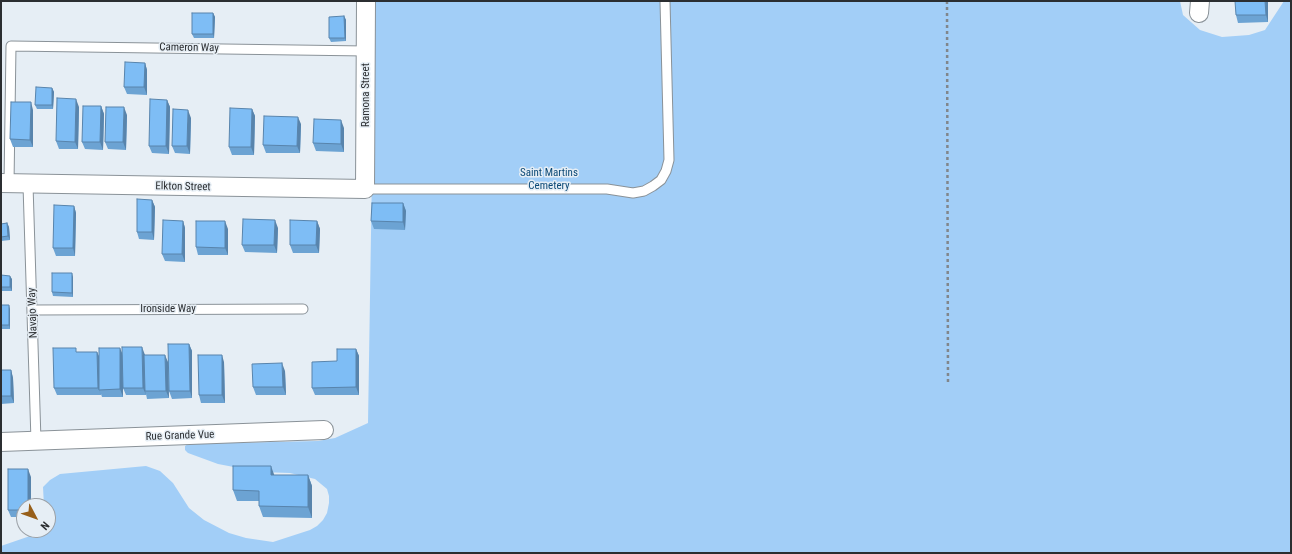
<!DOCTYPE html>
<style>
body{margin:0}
#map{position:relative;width:1292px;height:554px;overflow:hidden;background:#e6eef5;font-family:"Roboto Condensed",sans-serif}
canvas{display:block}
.frame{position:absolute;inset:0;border:2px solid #2b2e31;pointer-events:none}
.north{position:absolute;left:16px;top:498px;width:40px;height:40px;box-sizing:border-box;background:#e6eef5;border:1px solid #9ba1a7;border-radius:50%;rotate:131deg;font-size:11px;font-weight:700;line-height:16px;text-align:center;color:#2b2e31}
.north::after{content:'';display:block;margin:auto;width:14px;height:18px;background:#975f1a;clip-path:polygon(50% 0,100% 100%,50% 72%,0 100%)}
</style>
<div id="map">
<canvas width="1292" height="554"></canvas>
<div class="frame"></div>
<div class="north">N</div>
</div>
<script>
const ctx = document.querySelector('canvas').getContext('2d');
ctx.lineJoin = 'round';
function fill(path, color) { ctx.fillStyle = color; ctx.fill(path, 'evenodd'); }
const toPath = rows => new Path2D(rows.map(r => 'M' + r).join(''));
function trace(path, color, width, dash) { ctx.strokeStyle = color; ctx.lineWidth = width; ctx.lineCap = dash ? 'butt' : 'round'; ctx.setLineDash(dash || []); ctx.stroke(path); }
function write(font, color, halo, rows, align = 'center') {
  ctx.font = font + ' "Roboto Condensed",sans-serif'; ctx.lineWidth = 3; ctx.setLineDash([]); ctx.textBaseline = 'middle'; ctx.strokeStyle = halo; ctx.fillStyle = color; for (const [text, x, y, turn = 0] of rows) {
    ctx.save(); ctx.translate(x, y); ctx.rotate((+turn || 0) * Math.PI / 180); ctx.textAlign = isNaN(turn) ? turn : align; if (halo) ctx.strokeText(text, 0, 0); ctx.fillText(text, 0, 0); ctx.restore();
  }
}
fill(toPath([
 [369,1,1180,1,1183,15,1200,30,1222,37,1249,35,1265,30,1284,1,1291,1,1291,553,1,553,1,546,33,535,38,530,48,530,48,506,44,506,43,487,50,480,60,474,146,466,160,471,173,483,189,508,204,520,229,533,246,538,273,542,310,530,317,526,323,520,327,513,329,503,329,496,327,489,315,479,290,473,260,472,218,464,188,453,185,450,185,446,188,444,318,441,335,438,368,423,372,170]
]), '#a2cef7');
const service = toPath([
 [9,184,11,46,366,51],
 [28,185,36,441],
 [365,189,607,189,633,193,644,191,653,186,661,180,666,171,669,160,665,1],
 [33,310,303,309]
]);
const minor = toPath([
 [1199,13,1200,1],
 [1,183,365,189,366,1],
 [1,442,324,430]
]);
trace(service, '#8a9298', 11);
trace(minor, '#8a9298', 20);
trace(toPath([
 [947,1,948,385]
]), '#81868b', 2.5, [3, 3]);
trace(service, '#fff', 9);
trace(minor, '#fff', 18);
fill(toPath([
 [1268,1,1268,22,1238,23,1236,15],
 [213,13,215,17,214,38,194,38,192,34],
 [344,16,346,20,346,41,331,42,329,38],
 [145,63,147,70,147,95,127,94,124,87],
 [52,88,54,92,53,109,37,109,35,105],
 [167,100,170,107,169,154,152,153,149,146],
 [101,106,104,114,103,150,85,149,82,142],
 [79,107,78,149,59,149,56,141],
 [252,109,255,116,254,155,232,155,229,147],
 [33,110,33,147,13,147,10,139],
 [127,115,126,150,108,149,105,142],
 [191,118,190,154,175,153,172,146],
 [301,124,300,153,266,153,263,145],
 [344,128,344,152,316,151,313,143],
 [152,200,155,207,154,240,139,239,137,232],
 [403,203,406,211,405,230,374,229,371,221],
 [74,206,76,213,75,256,56,256,53,248],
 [183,221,185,228,185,262,165,261,162,254],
 [317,221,320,229,319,253,293,253,290,245],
 [7,223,9,227,10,240,1,241,1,224],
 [278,228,277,253,245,252,242,245],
 [228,229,228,255,198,255,196,247],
 [1,275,12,279,12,291,1,291],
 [73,277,73,297,53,296,52,292],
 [1,305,10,309,10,329,1,329],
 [189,344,192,351,192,398,172,399,169,391],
 [356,349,359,356,359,395,315,395,312,388,337,361],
 [77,352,97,352,99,356,123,355,145,355,168,362,169,398,147,399,146,394,146,395,126,395,123,388,123,397,102,397,101,394,101,395,57,395,54,388],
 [224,362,225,403,201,403,199,395],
 [1,370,11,370,13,378,14,403,1,404],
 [285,371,286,395,256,395,253,387],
 [274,475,308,475,312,486,312,518,263,517,259,506,259,501,237,501,233,490],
 [31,477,31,506,24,506,24,517,11,517,8,510]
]), '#6ca3d3');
fill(toPath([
 [1265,1,1268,1,1268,22,1266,15],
 [213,13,215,17,214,38,213,34],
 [344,16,346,20,346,41,345,38],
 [145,63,147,70,147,95,144,87],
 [52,88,54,92,53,109,52,105],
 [76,99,79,107,78,149,75,142],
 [167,100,170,107,169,154,166,146],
 [31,102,33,110,33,147,30,140],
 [101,106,104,114,103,150,100,142],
 [124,107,127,115,126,150,123,142],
 [252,109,255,116,254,155,251,147],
 [188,110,191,118,190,154,187,146],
 [298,117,301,124,300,153,297,146],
 [341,120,344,128,344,152,341,144],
 [152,200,155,207,154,240,152,232],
 [403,203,406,211,405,230,403,222],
 [74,206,76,213,75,256,73,248],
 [275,220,278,228,277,253,274,245],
 [183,221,185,228,185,262,182,254],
 [225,221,228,229,228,255,225,248],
 [317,221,320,229,319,253,316,245],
 [7,223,9,227,10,240,8,236],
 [72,273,73,277,73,297,72,293],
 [10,276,12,279,12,291,10,287],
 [9,305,10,309,10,329,9,325],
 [189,344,192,351,192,398,190,391],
 [142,347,145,355,145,391,146,395,143,388],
 [120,348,123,355,123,397,120,389],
 [356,349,359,356,359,395,356,387],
 [97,352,100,359,99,390,101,395,98,388],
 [165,355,168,362,169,398,166,391],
 [222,355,224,362,225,403,222,395],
 [282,363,285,371,286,395,283,387],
 [11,370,13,378,14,403,11,396],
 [271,466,275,477,271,475],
 [28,469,31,477,31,506,28,506],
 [308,475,312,486,312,518,308,507]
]), '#5884ac');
const building = toPath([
 [1235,1,1265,1,1266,15,1236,15,1235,1],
 [192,13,213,13,213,34,192,34,192,13],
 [344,16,345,38,329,38,329,17,344,16],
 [125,62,145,63,144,87,124,87,125,62],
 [36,87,52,88,52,105,35,105,36,87],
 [57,98,76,99,75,142,56,141,57,98],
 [150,99,167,100,166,146,149,146,150,99],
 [11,102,31,102,30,140,10,139,11,102],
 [83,106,101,106,100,142,82,142,83,106],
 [106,107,124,107,123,142,105,142,106,107],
 [230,108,252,109,251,147,229,147,230,108],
 [173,109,188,110,187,146,172,146,173,109],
 [264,116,298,117,297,146,263,145,264,116],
 [314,119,341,120,341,144,313,143,314,119],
 [137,199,152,200,152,232,137,232,137,199],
 [372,203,403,203,403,222,371,221,372,203],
 [54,205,74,206,73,248,53,248,54,205],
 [243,219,275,220,274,245,242,245,243,219],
 [163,220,183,221,182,254,162,254,163,220],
 [290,220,317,221,316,245,290,245,290,220],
 [196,221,225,221,225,248,196,247,196,221],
 [7,223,8,236,1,237,1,224,7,223],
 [52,273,72,273,72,293,52,292,52,273],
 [1,275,10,276,10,287,1,287,1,275],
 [1,305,9,305,9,325,1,325,1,305],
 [168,344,189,344,190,391,169,391,168,344],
 [122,347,142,347,143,388,123,388,122,347],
 [53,348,76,348,76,352,97,352,98,388,54,388,53,348],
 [99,348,120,348,120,389,99,390,99,348],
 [337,349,356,349,356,387,312,388,312,362,337,361,337,349],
 [144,355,165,355,166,391,145,391,144,355],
 [198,355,222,355,222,395,199,395,198,355],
 [282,363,283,387,253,387,252,364,282,363],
 [1,370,11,370,11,396,1,396,1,370],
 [233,466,271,466,271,475,308,475,308,507,259,506,259,491,233,490,233,466],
 [8,469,28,469,28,506,24,506,24,510,8,510,8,469]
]);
fill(building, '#7ebdf5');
trace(building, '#5884ac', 1);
write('11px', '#2b2e31', '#e6eef5', [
 ["Cameron Way",189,48,1],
 ["Ramona Street",366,95,-90],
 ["Elkton Street",183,187,1],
 ["Ironside Way",168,309],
 ["Navajo Way",33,313,-92],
 ["Rue Grande Vue",180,436,-2]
]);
write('11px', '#0b4976', '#e6eef5', [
 ["Saint Martins",549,173],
 ["Cemetery",549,186]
]);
</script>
